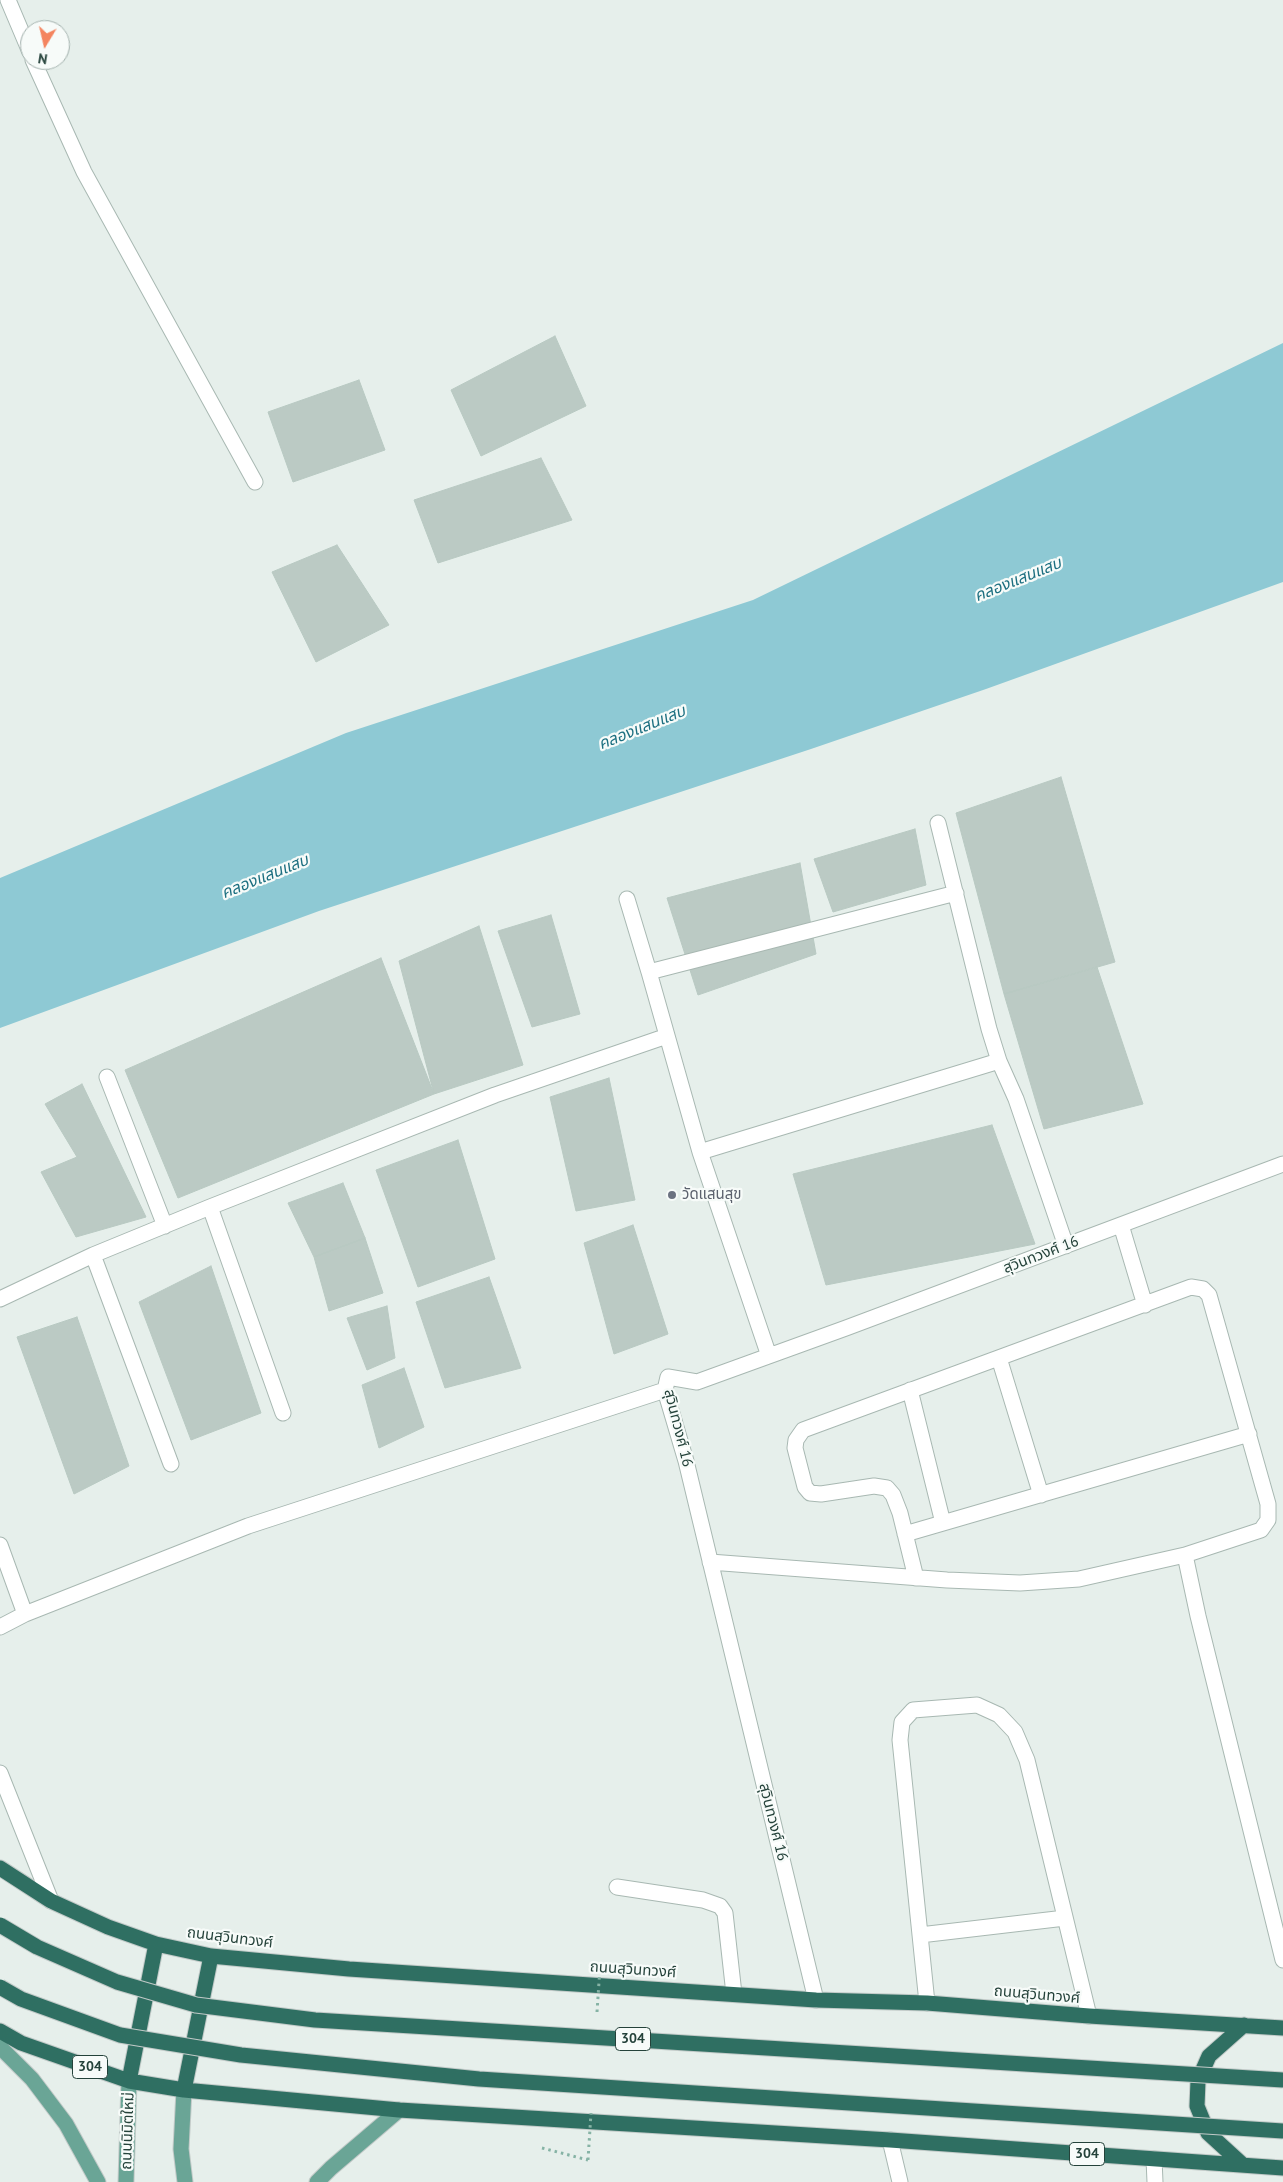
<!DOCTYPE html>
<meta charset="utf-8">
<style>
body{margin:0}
#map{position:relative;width:1283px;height:2182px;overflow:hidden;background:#e6efeb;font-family:"PT Sans",sans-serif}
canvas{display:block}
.north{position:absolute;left:20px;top:20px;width:50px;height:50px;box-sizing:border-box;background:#f7fbf9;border:1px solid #a3b1ad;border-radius:50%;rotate:189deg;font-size:14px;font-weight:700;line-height:20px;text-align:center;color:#24423a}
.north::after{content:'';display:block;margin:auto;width:18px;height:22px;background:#f4845f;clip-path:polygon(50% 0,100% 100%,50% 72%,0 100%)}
</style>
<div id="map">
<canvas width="1283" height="2182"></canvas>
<div class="north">N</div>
</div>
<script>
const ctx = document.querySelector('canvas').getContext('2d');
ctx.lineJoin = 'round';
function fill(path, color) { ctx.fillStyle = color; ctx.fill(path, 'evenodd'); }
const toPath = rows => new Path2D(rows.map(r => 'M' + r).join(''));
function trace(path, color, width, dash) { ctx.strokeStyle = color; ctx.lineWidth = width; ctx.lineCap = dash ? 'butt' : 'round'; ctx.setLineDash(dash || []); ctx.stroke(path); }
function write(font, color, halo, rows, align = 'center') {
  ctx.font = font + ' "PT Sans","Noto Sans Thai",sans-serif'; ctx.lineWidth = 4.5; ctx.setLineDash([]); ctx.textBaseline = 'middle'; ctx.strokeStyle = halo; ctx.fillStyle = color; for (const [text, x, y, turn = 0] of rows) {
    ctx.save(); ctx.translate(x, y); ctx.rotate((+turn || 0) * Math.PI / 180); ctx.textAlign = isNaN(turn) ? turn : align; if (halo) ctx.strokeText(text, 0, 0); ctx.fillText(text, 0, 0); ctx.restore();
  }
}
fill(toPath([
 [1283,343,1283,582,986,689,811,749,319,911,0,1028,0,878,346,733,753,600]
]), '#8ec9d4');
const building = toPath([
 [555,336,586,406,481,456,451,390,555,336],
 [359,380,385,450,293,482,268,412,359,380],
 [541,458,572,520,438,563,414,500,541,458],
 [337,545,389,625,316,662,272,572,337,545],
 [1061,777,1115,962,1004,994,956,813,1061,777],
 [915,829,926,885,833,912,814,859,915,829],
 [800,863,816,954,698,995,667,898,800,863],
 [551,915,580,1014,532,1027,498,931,551,915],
 [479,926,523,1065,434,1094,399,961,479,926],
 [381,958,434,1094,178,1198,125,1070,381,958],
 [1097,967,1143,1104,1044,1129,1004,994,1097,967],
 [609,1078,635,1200,576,1211,550,1097,609,1078],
 [82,1084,146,1217,76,1237,41,1172,77,1157,45,1104,82,1084],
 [992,1125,1035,1244,826,1285,793,1174,992,1125],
 [458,1140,495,1259,418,1287,376,1170,458,1140],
 [343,1183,365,1238,314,1257,288,1203,343,1183],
 [633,1225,668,1334,614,1354,584,1243,633,1225],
 [365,1238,383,1293,329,1311,314,1257,365,1238],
 [211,1266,261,1413,191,1440,139,1302,211,1266],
 [489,1277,521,1368,445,1388,416,1302,489,1277],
 [387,1306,395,1358,367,1370,347,1318,387,1306],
 [77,1317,129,1466,74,1494,17,1337,77,1317],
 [404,1368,424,1427,379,1448,362,1385,404,1368]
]);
fill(building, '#bbcac4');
trace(building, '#b8c9c2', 1);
const minor = toPath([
 [8,0,30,52],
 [33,60,84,172,255,482],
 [938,823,989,1029,999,1061],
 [627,899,649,972],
 [107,1077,165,1226],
 [700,1152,649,972,956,893],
 [210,1207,283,1413],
 [1121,1225,1145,1305],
 [93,1255,210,1207,495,1095,667,1036],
 [0,1299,93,1255,171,1464],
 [769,1356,700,1152,999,1061,1016,1099,1066,1246],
 [999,1358,1041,1495],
 [910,1390,943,1523],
 [905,1534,1249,1434],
 [0,1545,25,1614],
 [710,1562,947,1580,1020,1583,1079,1579,1185,1555,1198,1616,1283,1960],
 [916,1578,900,1513,893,1495,887,1488,874,1486,821,1494,810,1493,805,1487,795,1448,796,1440,803,1430,1191,1287,1203,1289,1209,1295,1268,1504,1268,1520,1261,1530,1185,1555],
 [0,1627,25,1614,248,1526,665,1390],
 [0,1773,51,1901],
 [617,1887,703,1900,720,1906,725,1913,734,1994],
 [920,1935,1065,1918],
 [816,2000,686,1461,665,1390,668,1377,697,1382,846,1328,1283,1164],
 [927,2003,900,1740,902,1722,913,1710,977,1705,999,1715,1015,1732,1027,1760,1089,2016],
 [890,2140,900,2182],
 [1154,2159,1155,2182]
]);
const major = toPath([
 [0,2047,32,2079,66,2124,98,2182],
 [184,2090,181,2149,185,2182],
 [126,2182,129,2081],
 [317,2182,331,2168,399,2110]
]);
const highway = toPath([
 [0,1868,51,1901,108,1927,156,1944,211,1956,349,1969,816,2000,927,2003,1089,2016,1283,2028],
 [0,2031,21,2043,129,2081,184,2090,399,2110,890,2140,1283,2168],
 [129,2081,156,1944],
 [184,2090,211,1956],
 [1243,2165,1208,2133,1197,2106,1198,2081,1209,2056,1244,2025]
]);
trace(minor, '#a8b8b2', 17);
trace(major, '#c2cac8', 17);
trace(highway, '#c2cac8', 17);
trace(toPath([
 [542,2148,588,2160]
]), '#86b3a5', 3, [2.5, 4]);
trace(minor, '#fff', 15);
trace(major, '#6aa596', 15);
trace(highway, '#2f6f62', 15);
const highwayBridge = toPath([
 [0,1925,37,1947,117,1982,196,2005,315,2020,1283,2080],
 [0,1987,21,1999,120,2035,241,2055,479,2079,1283,2131]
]);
trace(highwayBridge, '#c2cac8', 17, []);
trace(toPath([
 [597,2012,600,1967],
 [588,2160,591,2113]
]), '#86b3a5', 3, [2.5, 4]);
trace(highwayBridge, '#2f6f62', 15);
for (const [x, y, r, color] of [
 [672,1195,5,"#6b7280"]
]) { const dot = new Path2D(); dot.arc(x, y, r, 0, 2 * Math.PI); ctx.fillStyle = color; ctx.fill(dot); trace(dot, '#f7fbf9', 2); }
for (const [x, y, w] of [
 [633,2039,35],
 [90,2067,35],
 [1087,2154,35]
]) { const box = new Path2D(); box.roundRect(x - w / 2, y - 11.5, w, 23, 4); ctx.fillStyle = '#f7fbf9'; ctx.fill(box); trace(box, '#24423a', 1); }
write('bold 14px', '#24423a', null, [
 ["304",633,2039],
 ["304",90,2067],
 ["304",1087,2154]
]);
write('15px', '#5b616d', '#f7fbf9', [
 ["วัดแสนสุข",682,1195]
], 'left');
write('15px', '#24423a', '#f7fbf9', [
 ["สุวินทวงศ์ 16",1041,1255,-21],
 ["สุวินทวงศ์ 16",678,1428,76],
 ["สุวินทวงศ์ 16",773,1822,76],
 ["ถนนสุวินทวงศ์",230,1938,7],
 ["ถนนสุวินทวงศ์",633,1970,4],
 ["ถนนสุวินทวงศ์",1037,1995,5],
 ["ถนนนิมิตใหม่",128,2131,-88]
]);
write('italic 16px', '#1c6f80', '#f7fbf9', [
 ["คลองแสนแสบ",1018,580,-22],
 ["คลองแสนแสบ",642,728,-22],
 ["คลองแสนแสบ",265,877,-22]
]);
</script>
